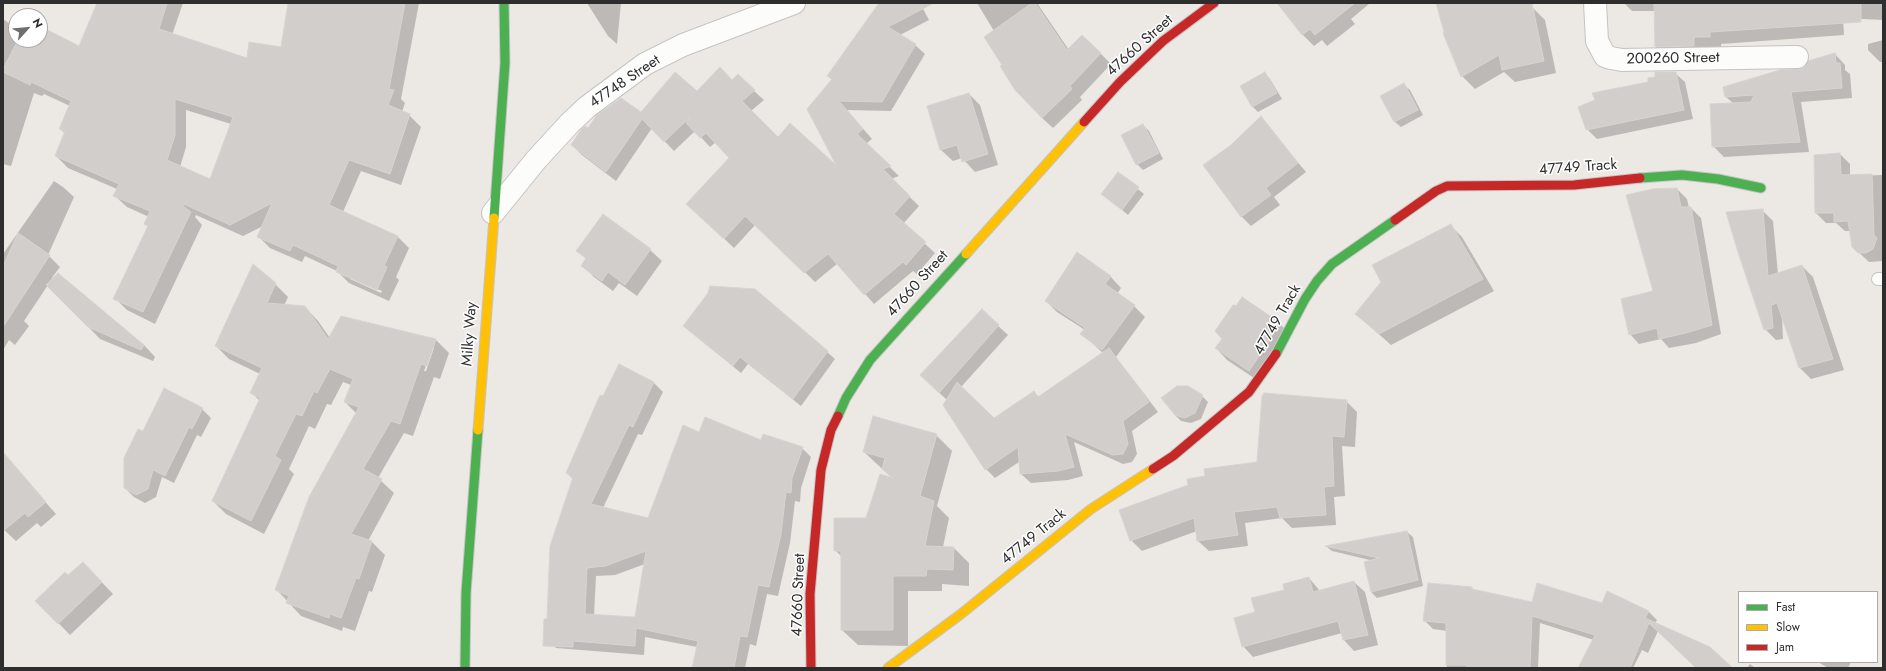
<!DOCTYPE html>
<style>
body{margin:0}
#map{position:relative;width:1886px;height:671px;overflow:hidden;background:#ece8e4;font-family:Jost,sans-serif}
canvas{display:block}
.frame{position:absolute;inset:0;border:4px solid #2e2e2e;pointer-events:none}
.legend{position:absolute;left:1738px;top:591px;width:140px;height:72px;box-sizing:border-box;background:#fff;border:1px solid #ababab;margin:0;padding:5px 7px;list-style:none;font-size:12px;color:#2e2e2e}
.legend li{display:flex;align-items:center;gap:8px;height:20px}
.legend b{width:20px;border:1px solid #ababab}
.north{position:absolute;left:8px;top:8px;width:40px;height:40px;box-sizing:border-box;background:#fff;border:1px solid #ababab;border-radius:50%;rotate:63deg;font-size:11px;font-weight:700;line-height:16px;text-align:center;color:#2e2e2e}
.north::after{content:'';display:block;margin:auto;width:14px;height:18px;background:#706f6e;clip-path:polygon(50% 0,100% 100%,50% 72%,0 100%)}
</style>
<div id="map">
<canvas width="1886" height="671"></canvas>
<div class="frame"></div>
<ul class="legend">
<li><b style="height:5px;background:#4caf50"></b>Fast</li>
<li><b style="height:5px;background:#ffc107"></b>Slow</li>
<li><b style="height:5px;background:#c62828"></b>Jam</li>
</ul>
<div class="north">N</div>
</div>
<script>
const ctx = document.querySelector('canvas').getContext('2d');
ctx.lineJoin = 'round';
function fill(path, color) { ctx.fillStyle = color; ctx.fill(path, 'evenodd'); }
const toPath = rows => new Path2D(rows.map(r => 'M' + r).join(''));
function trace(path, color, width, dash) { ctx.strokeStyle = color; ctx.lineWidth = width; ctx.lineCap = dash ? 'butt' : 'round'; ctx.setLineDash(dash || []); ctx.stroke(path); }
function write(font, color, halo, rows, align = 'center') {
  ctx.font = font + ' Jost,sans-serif'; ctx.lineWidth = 3; ctx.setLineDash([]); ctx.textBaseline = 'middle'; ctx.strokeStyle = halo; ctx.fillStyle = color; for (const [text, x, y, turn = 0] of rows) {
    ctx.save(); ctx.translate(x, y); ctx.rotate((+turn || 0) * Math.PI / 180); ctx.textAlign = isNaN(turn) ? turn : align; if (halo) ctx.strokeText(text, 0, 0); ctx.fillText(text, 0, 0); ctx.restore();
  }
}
fill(toPath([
 [121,3,183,3,172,35,247,59,282,48,289,3,419,3,401,99,405,103,402,112,409,115,421,127,401,185,361,171,343,212,397,236,409,248,396,277,399,280,389,301,349,283,337,271,305,256,302,262,270,248,258,236,263,226,243,236,196,215,195,217,202,225,155,324,127,310,115,298,149,227,146,224,149,217,127,207,115,196,117,189,68,168,56,156,66,134,60,129,70,106,44,94,42,96,34,93,11,166,3,164,3,19,16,28,16,40,40,40,40,28,80,47],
 [186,110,231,124,210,180,180,167,186,147],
 [350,277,382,291,381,293,350,279],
 [587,3,621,3,617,44,608,36],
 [880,3,920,3,929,20,900,35,915,45,925,54,891,111,847,110,872,139,866,144,899,176,891,179,919,206,903,224,935,253,917,274,913,271,874,304,838,263,815,282,756,224,734,248,697,213,731,158,716,142,710,147,695,131,674,151,652,128,616,181,582,155,572,145,589,130,642,113,732,81,754,91,764,100,751,111,778,139,839,169,832,80,828,76],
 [977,3,1037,3,1069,50,1087,40,1111,64,1080,97,1082,100,1053,128,1042,118,1003,65,994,31],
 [1287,3,1368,3,1369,4,1351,19,1355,24,1327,46,1322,40,1314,46,1303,35,1282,7],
 [1437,3,1518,3,1533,8,1545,20,1556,73,1515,82,1504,72,1475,89,1462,76],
 [1624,3,1883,3,1883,20,1843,18,1844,35,1721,44,1721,48,1667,58,1656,47,1655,11,1632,11],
 [1883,40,1883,62,1880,62,1868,50,1868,44],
 [1835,54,1845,65,1845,70,1850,74,1852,98,1801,102,1809,152,1724,157,1713,146,1734,104,1726,97,1804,69],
 [1265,73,1270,79,1282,99,1258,112,1252,106],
 [1675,73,1685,82,1693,119,1597,139,1587,129,1650,82],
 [1404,85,1410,90,1423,115,1401,127,1395,122,1382,96],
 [969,94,980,105,998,165,975,172,962,158,953,161,941,150,928,107],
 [1261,118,1306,172,1274,197,1280,205,1251,226,1242,217,1205,165,1232,145],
 [1143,125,1149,131,1163,159,1143,170,1137,164],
 [1840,154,1850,164,1850,176,1883,175,1883,261,1869,262,1853,247,1851,231,1845,231,1836,223,1826,223,1816,213],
 [1118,173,1144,194,1128,215,1103,194],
 [54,181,63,187,74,197,48,255,60,267,51,279,58,274,144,345,155,357,153,361,100,339,48,285,24,321,29,326,15,345,9,340,3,350,3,254],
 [1677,189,1687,199,1689,208,1691,208,1701,218,1721,334,1696,343,1669,348,1661,339,1639,344,1630,334,1655,292],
 [1762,210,1773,221,1778,274,1802,266,1813,277,1844,370,1811,379,1800,368,1782,315,1783,339,1776,340,1765,329],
 [1450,225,1462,237,1494,291,1391,345,1356,314,1382,282],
 [650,250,662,261,637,296,619,283,613,291,594,277,583,266,587,260,578,251],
 [1110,276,1121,288,1117,294,1134,306,1145,317,1116,357,1158,412,1132,431,1137,454,1132,462,1123,464,1074,442,1083,476,1068,480,1031,483,1021,474,1019,462,995,478,986,469,947,400,930,384,982,311,1008,335,961,387,994,419,1034,392,1039,397,1103,353,1082,334,1085,330,1057,312,1046,301],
 [275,284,288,297,284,306,305,307,318,321,330,338,342,317,436,340,449,353,440,379,434,377,413,436,404,433,378,478,394,493,368,541,372,542,385,555,372,592,369,591,355,631,343,627,342,631,301,616,277,590,357,414,345,402,351,385,343,382,331,405,327,404,315,429,309,426,289,469,294,474,264,534,226,514,213,501,260,401,251,392,260,374,229,359,216,346],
 [432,348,434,348,426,371,424,371],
 [1278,322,1290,334,1260,382,1227,360,1216,348],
 [684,326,827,352,835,359,801,406,748,364,741,373],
 [620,366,654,383,663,392,642,435,638,434,603,508,649,519,700,433,802,448,811,457,801,488,800,502,795,501,790,543,778,596,767,594,756,646,750,644,745,668,693,668,697,647,645,637,644,655,556,648,547,639,573,479,567,473],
 [645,564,636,618,594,616,596,576,615,575],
 [1202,396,1208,402,1201,419,1191,423,1181,421,1175,415],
 [1346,401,1357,412,1355,447,1342,446,1345,496,1334,497,1336,525,1292,528,1282,518,1245,523,1248,546,1209,551,1198,541,1197,531,1142,551,1131,540,1189,486,1206,477,1258,463],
 [202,409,211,418,201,437,197,435,174,483,162,477,156,497,145,503,134,497,125,488,143,433],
 [936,435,952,451,937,506,949,518,943,547,954,548,969,563,969,586,942,584,942,591,908,591,908,646,858,645,842,630,842,557,835,550,866,519,893,479,864,452],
 [15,468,56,514,41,527,37,523,16,541,3,529,3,479],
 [1407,532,1413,537,1423,586,1377,598,1371,592,1366,563,1374,561,1332,551,1327,547],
 [94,574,113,594,70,635,37,601],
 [1309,578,1320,591,1354,582,1365,592,1378,645,1354,651,1344,640,1342,633,1253,657,1243,646,1256,613,1285,590],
 [1428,584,1472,588,1475,591,1532,603,1602,604,1648,611,1657,620,1655,623,1731,668,1697,668,1658,631,1648,653,1642,650,1633,668,1580,668,1594,640,1540,623,1538,668,1447,668,1447,631,1433,629,1425,621],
 [1818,662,1851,662,1848,668,1828,668],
 [1750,664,1755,668,1747,668]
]), '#0003');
const building = toPath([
 [97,3,167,3,159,29,247,58,249,42,281,47,288,3,405,3,389,89,394,90,388,105,410,114,390,174,349,160,329,205,398,236,384,266,387,267,377,290,336,272,338,266,293,245,290,251,257,237,272,203,230,225,184,204,183,206,191,212,143,312,113,299,148,226,144,224,150,211,113,196,119,184,55,156,65,131,59,129,71,101,31,82,30,85,3,72,3,69,18,40,40,40,40,26,79,46,97,3],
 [175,99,233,117,210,179,167,160,175,135,175,99],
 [879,3,934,3,888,27,916,44,882,102,839,101,863,129,857,134,891,166,883,169,910,196,894,214,926,242,906,265,903,262,864,295,828,254,804,273,745,216,724,239,686,204,729,158,706,133,700,138,686,123,691,116,664,142,642,119,606,172,571,145,581,130,585,126,588,128,597,115,621,98,641,112,675,72,697,91,720,67,732,80,738,74,755,90,742,101,778,137,790,123,836,165,807,109,832,79,827,76,879,3],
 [1032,3,1035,3,1067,50,1082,35,1101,53,1070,86,1072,89,1042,118,1015,90,1000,66,1002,65,984,37,1032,3],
 [1277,3,1355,3,1315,35,1310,29,1302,35,1277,3],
 [1436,3,1532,3,1544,61,1502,70,1499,55,1461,77,1443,33,1444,32,1436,3],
 [1654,3,1861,3,1861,22,1710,32,1710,37,1694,37,1694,46,1655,47,1654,3],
 [1835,53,1836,63,1840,63,1842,88,1791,92,1800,142,1712,147,1710,104,1751,102,1754,95,1725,97,1723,87,1780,70,1803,68,1808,61,1835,53],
 [1265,72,1277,93,1252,107,1240,86,1265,72],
 [1655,72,1676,72,1684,110,1586,130,1578,107,1595,100,1592,93,1648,82,1648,78,1655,77,1655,72],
 [1404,83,1418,110,1394,122,1380,96,1404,83],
 [969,93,988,154,962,162,957,145,940,150,927,106,969,93],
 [1261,116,1298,163,1266,188,1271,195,1241,217,1203,165,1231,145,1261,116],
 [1143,124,1159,153,1136,165,1121,135,1143,124],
 [1840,153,1841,175,1872,174,1874,235,1877,238,1873,249,1866,253,1858,253,1852,247,1848,221,1834,222,1834,213,1815,213,1814,155,1840,153],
 [1118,172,1139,187,1122,210,1101,194,1118,172],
 [1677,188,1681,207,1691,207,1712,325,1686,333,1659,339,1657,328,1629,335,1621,299,1653,291,1626,195,1653,189,1677,188],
 [1763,209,1768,276,1802,265,1833,359,1799,368,1777,303,1771,305,1773,328,1764,330,1737,249,1726,212,1763,209],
 [603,214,651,249,625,285,608,272,602,281,581,266,586,258,576,251,603,214],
 [1451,224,1483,279,1379,334,1355,314,1381,282,1372,265,1451,224],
 [18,233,50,255,3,327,3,266,18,233],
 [1077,252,1111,276,1105,284,1135,305,1102,350,1080,334,1085,328,1045,301,1077,252],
 [253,264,276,283,267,303,305,306,328,339,341,316,436,339,427,366,421,364,400,424,391,421,363,469,382,479,351,534,372,541,359,579,356,578,341,618,330,614,329,618,286,603,289,596,275,590,309,497,359,407,344,402,353,379,330,369,317,393,314,391,302,416,296,414,275,456,281,460,251,521,212,501,260,398,250,393,262,368,215,346,253,264],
 [58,273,144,345,141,350,88,327,46,285,58,273],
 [710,286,755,289,828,351,793,399,740,357,733,366,683,326,708,293,710,286],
 [1242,297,1279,322,1268,343,1249,371,1215,348,1222,339,1215,331,1233,305,1236,306,1242,297],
 [982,309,999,325,939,393,920,375,982,309],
 [1109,348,1149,402,1123,421,1128,444,1123,454,1113,455,1065,434,1074,467,1058,471,1020,474,1018,447,985,470,943,405,957,382,994,418,1034,391,1038,397,1109,348],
 [619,364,654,382,633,427,629,425,591,504,648,518,683,425,699,432,705,417,761,440,763,434,803,447,792,478,791,493,786,492,781,534,769,587,758,585,747,637,740,636,734,668,692,668,698,641,636,628,635,646,573,641,573,647,543,646,544,619,547,619,550,546,573,477,566,473,600,395,603,396,619,364],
 [646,551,635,617,585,614,587,568,605,566,646,551],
 [1177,386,1188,386,1203,395,1195,413,1185,418,1175,415,1161,398,1177,386],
 [164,388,203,408,192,429,189,427,165,476,153,470,148,489,136,495,124,488,124,458,138,429,143,431,164,388],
 [1264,393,1347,400,1344,437,1332,436,1334,486,1324,487,1326,515,1280,518,1277,507,1234,512,1238,535,1197,541,1194,518,1130,541,1119,510,1188,485,1187,479,1205,476,1204,469,1257,462,1262,396,1264,393],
 [873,416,937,434,920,496,934,501,925,546,954,547,953,570,927,569,926,576,893,576,893,630,841,630,841,551,834,551,834,518,866,518,880,474,893,478,882,469,885,458,863,452,873,416],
 [3,452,46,502,28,517,25,513,3,531,3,452],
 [1407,531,1418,580,1371,592,1364,562,1379,558,1325,546,1407,531],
 [83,562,102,582,58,624,35,601,65,572,68,575,83,562],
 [1309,577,1313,592,1354,581,1368,635,1343,640,1338,621,1242,647,1234,618,1255,612,1251,598,1284,590,1283,584,1309,577],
 [1428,583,1472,587,1472,589,1532,602,1537,583,1602,603,1607,591,1649,611,1645,618,1710,647,1733,668,1696,668,1649,623,1630,668,1578,668,1595,635,1532,616,1530,668,1467,668,1467,665,1446,665,1446,623,1423,621,1428,583]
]);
fill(building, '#d1cecb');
trace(building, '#d7d4d0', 1);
const lane = toPath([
 [1878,279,1883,279]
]);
const street = toPath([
 [1595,3,1597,41,1605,56,1611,58,1622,60,1797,57],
 [493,213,536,160,570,123,587,107,645,64,683,45,794,3]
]);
const fast = toPath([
 [1640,178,1682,175,1718,179,1761,188],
 [494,218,505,63,504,3],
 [1276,354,1305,299,1317,281,1332,264,1395,220],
 [838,416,846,398,870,360,966,254],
 [465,668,466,593,478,430]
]);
const slow = toPath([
 [966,254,1084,122],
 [478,430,494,218],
 [888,668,961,614,1091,509,1153,469]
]);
const jam = toPath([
 [1084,122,1120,82,1163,41,1214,3],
 [1395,220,1436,191,1447,186,1574,185,1640,178],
 [1153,469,1173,456,1249,392,1276,354],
 [811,668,810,594,821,470,831,430,838,416]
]);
trace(lane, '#c5c4c5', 14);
trace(street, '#c5c4c5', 24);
trace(fast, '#c5c4c5', 11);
trace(slow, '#c5c4c5', 11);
trace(jam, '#c5c4c5', 11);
trace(lane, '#fcfcfb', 12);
trace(street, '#fcfcfb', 22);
trace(fast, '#4caf50', 9);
trace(slow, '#ffc107', 9);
trace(jam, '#c62828', 9);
write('15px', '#2e2e2e', '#fff', [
 ["47660 Street",1140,46,-42],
 ["200260 Street",1673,59,-1],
 ["47748 Street",625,82,-34],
 ["47749 Track",1578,168,-4],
 ["47660 Street",918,284,-48],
 ["47749 Track",1278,320,-60],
 ["Milky Way",470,334,-86],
 ["47749 Track",1034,537,-39],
 ["47660 Street",799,595,-88]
]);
</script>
